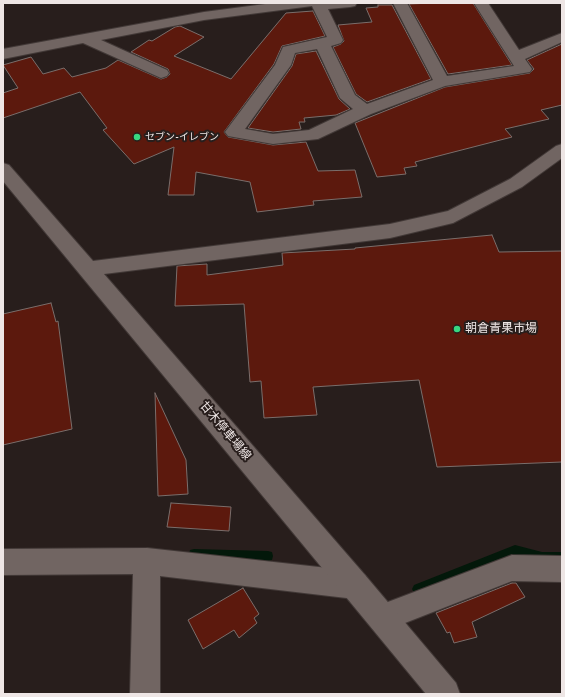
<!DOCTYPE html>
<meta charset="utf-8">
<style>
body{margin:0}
#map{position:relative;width:565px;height:697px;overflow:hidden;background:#281e1c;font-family:"Varela Round",sans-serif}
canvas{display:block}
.frame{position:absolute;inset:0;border:4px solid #eee6e5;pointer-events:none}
</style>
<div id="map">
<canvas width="565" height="697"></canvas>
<div class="frame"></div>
</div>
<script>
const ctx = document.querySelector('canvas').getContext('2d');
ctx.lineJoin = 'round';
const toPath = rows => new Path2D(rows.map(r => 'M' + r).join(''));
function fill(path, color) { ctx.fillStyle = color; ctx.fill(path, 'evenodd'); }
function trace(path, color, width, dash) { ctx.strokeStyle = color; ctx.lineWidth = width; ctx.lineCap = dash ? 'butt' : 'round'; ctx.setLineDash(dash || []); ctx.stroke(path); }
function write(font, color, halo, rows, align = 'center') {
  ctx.font = font + ' "Varela Round","Noto Sans JP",sans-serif'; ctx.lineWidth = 4; ctx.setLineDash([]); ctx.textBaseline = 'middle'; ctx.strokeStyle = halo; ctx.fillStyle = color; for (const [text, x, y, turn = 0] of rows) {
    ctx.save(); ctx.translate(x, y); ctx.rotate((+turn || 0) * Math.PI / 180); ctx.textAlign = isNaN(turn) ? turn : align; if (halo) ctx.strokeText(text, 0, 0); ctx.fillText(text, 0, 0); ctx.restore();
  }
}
fill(toPath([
 [515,545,542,552,562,552,562,562,542,562,515,555,418,595,414,593,412,589,414,585,515,545],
 [194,549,268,551,272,552,273,556,272,560,268,561,194,559,190,558,189,554,190,550,194,549]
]), '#03180a');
const building = toPath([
 [433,3,473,3,512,65,448,74,409,4,433,3],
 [378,5,392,5,431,79,367,102,356,94,333,47,341,44,344,41,338,25,372,22,366,8,378,7,378,5],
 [313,11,325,36,282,46,274,64,224,132,228,137,273,145,306,142,318,171,355,170,362,197,313,201,314,205,257,212,250,182,196,172,194,195,168,195,174,147,134,164,103,130,107,128,80,92,3,118,3,93,18,88,3,65,31,57,43,74,64,68,72,77,106,68,118,60,161,79,167,77,170,74,168,69,131,52,149,40,152,41,175,27,180,26,204,37,174,56,231,79,286,13,313,11],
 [562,44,562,105,541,110,549,119,505,129,512,137,415,162,417,166,404,168,406,174,377,177,355,123,445,87,530,73,534,69,527,60,562,44],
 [316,51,339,99,350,109,336,115,304,118,305,122,299,122,301,129,273,132,248,128,292,66,296,54,316,51],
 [492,235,499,252,562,251,562,462,437,467,419,380,313,387,317,415,264,418,261,381,250,382,244,304,175,306,177,266,207,264,207,275,283,265,282,253,355,249,355,248,492,235],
 [51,303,56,322,58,321,72,429,3,445,3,314,51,303],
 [155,393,186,460,188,494,158,496,155,393],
 [171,503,231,507,229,531,167,527,171,503],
 [512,583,516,583,525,597,472,622,477,637,454,643,450,632,447,633,436,613,512,583],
 [243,588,259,614,254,618,257,623,239,638,234,630,203,649,188,620,243,588]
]);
fill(building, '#5c190d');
trace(building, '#7a6e6b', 1);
const street = toPath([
 [273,3,357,3,355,6,350,7,328,9,343,40,341,43,331,46,355,95,367,104,433,80,393,3,407,3,447,76,514,66,474,3,488,3,519,50,562,33,562,42,525,59,532,69,530,72,445,86,371,114,318,139,273,144,228,136,225,132,275,65,283,47,327,37,312,6,204,20,101,40,167,70,169,73,167,76,161,78,83,43,3,59,3,49,204,12,273,3],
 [317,49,340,98,353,109,309,130,273,134,245,129,291,65,295,53,317,49],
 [147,548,355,571,365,575,369,585,365,595,355,599,160,576,160,694,130,694,133,574,3,575,3,549,147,548],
 [512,555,562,556,562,582,512,581,382,632,372,628,368,618,372,608,512,555]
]);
const secondary = toPath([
 [562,144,562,158,522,187,453,223,390,238,104,274,365,575,456,683,460,694,426,694,3,181,3,163,9,165,93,261,390,224,448,211,510,179,556,146,562,144]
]);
trace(street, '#423937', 2);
trace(secondary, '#423937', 2);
fill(street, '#716562');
fill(secondary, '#716562');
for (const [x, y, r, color] of [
 [137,137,4,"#38d880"],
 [457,329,4,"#38d880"]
]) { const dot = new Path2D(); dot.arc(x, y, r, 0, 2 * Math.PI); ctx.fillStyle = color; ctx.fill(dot); trace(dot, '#281e1c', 1.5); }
write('10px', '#eee6e5', '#281e1c', [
 ["セブン-イレブン",145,137]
], 'left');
write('12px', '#eee6e5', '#281e1c', [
 ["朝倉青果市場",465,329]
], 'left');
write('12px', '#eee6e5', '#281e1c', [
 ["甘木停車場線",225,431,50]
]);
</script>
